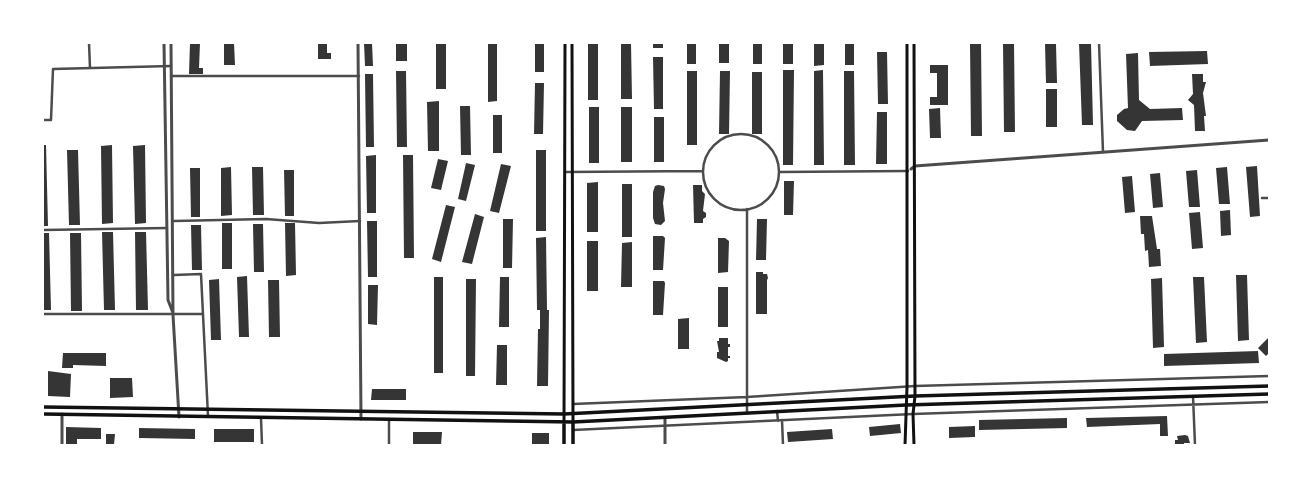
<!DOCTYPE html>
<style>
body{margin:0}
#map{position:relative;width:1312px;height:488px;overflow:hidden;background:#fff;font-family:"PT Sans",sans-serif}
canvas{display:block}
.frame{position:absolute;inset:0;border:44px solid #fff;pointer-events:none}
</style>
<div id="map">
<canvas width="1312" height="488"></canvas>
<div class="frame"></div>
</div>
<script>
const ctx = document.querySelector('canvas').getContext('2d');
ctx.lineJoin = 'round';
function fill(path, color) { ctx.fillStyle = color; ctx.fill(path, 'evenodd'); }
const toPath = rows => new Path2D(rows.map(r => 'M' + r).join(''));
function trace(path, color, width, dash) { ctx.strokeStyle = color; ctx.lineWidth = width; ctx.lineCap = dash ? 'butt' : 'round'; ctx.setLineDash(dash || []); ctx.stroke(path); }
fill(toPath([
 [190,43,200,43,199,68,203,68,203,74,189,74],
 [224,43,234,43,235,65,224,65],
 [318,43,327,43,327,53,331,53,331,59,318,59],
 [364,43,372,43,373,66,365,66],
 [396,43,407,43,407,61,396,61],
 [436,43,446,43,446,89,436,89],
 [488,43,497,43,497,101,488,102],
 [535,43,544,43,544,72,535,72],
 [588,43,598,43,598,100,588,100],
 [621,43,631,43,632,99,621,99],
 [653,43,663,43,663,48,653,48],
 [687,43,696,43,696,64,687,64],
 [719,43,729,43,729,63,719,63],
 [753,43,762,43,762,64,753,64],
 [783,43,793,43,793,64,783,64],
 [814,43,824,43,824,65,814,66],
 [845,43,854,43,854,65,845,65],
 [970,43,981,43,982,136,971,136],
 [1003,43,1014,43,1015,132,1004,132],
 [1079,43,1091,43,1093,125,1082,125],
 [1045,44,1056,44,1057,83,1046,83],
 [1207,51,1208,64,1150,66,1149,52],
 [877,52,887,52,888,104,878,104],
 [1138,53,1139,100,1150,109,1182,108,1183,120,1142,121,1135,131,1127,130,1117,121,1117,115,1124,109,1128,108,1126,54],
 [653,57,663,57,663,109,654,109],
 [930,65,948,65,948,105,930,105,930,97,937,97,937,73,930,73],
 [783,70,794,70,793,165,783,165],
 [823,70,824,165,814,165,814,71],
 [396,71,406,71,407,147,397,147],
 [687,71,697,71,697,145,687,145],
 [720,71,730,71,729,134,719,134],
 [844,71,854,71,855,165,844,165],
 [752,72,762,72,762,134,752,134],
 [365,74,373,74,374,147,366,147],
 [1192,74,1203,74,1203,82,1206,82,1203,93,1206,116,1204,116,1205,131,1195,131,1194,105,1188,100,1193,94],
 [535,83,544,83,543,134,534,134],
 [1046,89,1057,89,1057,127,1046,127],
 [439,101,439,151,428,151,427,102],
 [460,106,470,106,471,155,461,155],
 [589,107,599,107,599,163,589,163],
 [621,107,632,107,632,162,621,162],
 [940,108,941,138,930,138,929,109],
 [877,112,887,112,887,164,876,164],
 [493,115,502,115,502,153,493,153],
 [654,117,664,117,664,162,654,162],
 [43,145,46,145,48,226,43,226],
 [112,145,113,223,102,224,101,146],
 [145,145,146,223,135,224,133,146],
 [67,150,78,150,80,225,69,225],
 [536,150,546,150,546,231,536,231],
 [376,155,376,213,367,213,366,156],
 [403,155,413,155,414,258,404,258],
 [438,159,448,161,441,190,431,188],
 [466,163,475,165,466,201,458,199],
 [501,164,511,166,499,213,490,211],
 [1257,166,1260,216,1250,217,1246,167],
 [231,167,232,215,221,216,221,168],
 [252,167,263,167,264,215,253,215],
 [1227,167,1230,204,1219,204,1216,168],
 [190,168,200,168,200,217,191,217],
 [284,170,294,170,294,216,285,216],
 [1197,170,1200,207,1189,207,1186,171],
 [1160,173,1163,207,1153,208,1150,174],
 [1132,176,1135,212,1125,213,1122,177],
 [784,181,794,181,793,215,784,215],
 [598,182,598,232,587,232,587,183],
 [622,184,632,184,632,237,622,237],
 [658,185,664,186,665,189,663,203,665,221,661,225,655,224,653,218,653,192,655,186],
 [693,185,702,185,702,191,705,194,703,211,706,213,706,217,703,219,703,223,694,223],
 [446,205,455,207,441,262,432,259],
 [1230,210,1231,235,1221,236,1220,211],
 [1200,212,1203,248,1192,249,1189,213],
 [475,214,484,217,472,264,462,262],
 [1140,216,1152,216,1157,249,1160,249,1161,266,1149,267,1148,250,1145,251,1144,234,1141,234],
 [503,219,513,219,512,268,503,268],
 [757,219,767,219,766,260,756,260],
 [367,221,377,221,377,277,368,277],
 [222,223,232,223,232,269,222,269],
 [285,223,295,223,296,275,286,276],
 [253,224,263,224,264,272,254,272],
 [191,225,201,225,202,270,192,270],
 [102,232,113,232,115,310,104,310],
 [135,232,146,232,148,310,136,310],
 [43,233,49,233,51,310,43,310],
 [70,233,81,233,82,311,71,311],
 [653,236,663,236,665,238,663,270,653,270],
 [546,237,547,310,549,310,548,386,537,386,538,329,540,329,540,310,537,310,536,238],
 [718,238,725,238,729,241,728,272,718,273],
 [587,241,598,241,598,291,587,291],
 [632,242,632,287,621,287,622,243],
 [756,272,763,272,763,274,767,274,768,278,767,280,767,314,756,314],
 [1236,275,1247,275,1249,340,1238,341],
 [247,276,249,337,239,337,237,277],
 [434,277,443,277,443,373,434,373],
 [500,277,509,277,509,327,499,327],
 [1193,277,1204,277,1207,342,1196,343],
 [1162,278,1164,347,1153,348,1151,279],
 [219,279,221,340,211,340,209,280],
 [466,279,476,279,475,376,466,376],
 [268,280,279,280,280,337,269,337],
 [653,281,664,281,665,283,663,315,653,315],
 [368,285,378,285,377,325,368,324],
 [718,287,728,287,728,327,718,327],
 [689,318,689,349,678,349,678,319],
 [1269,337,1269,353,1266,356,1258,348],
 [719,338,728,338,728,344,730,344,730,347,728,347,728,356,730,356,730,358,728,358,728,361,726,362,717,358,717,352,719,352,717,341,719,341],
 [497,345,507,345,507,385,496,385],
 [1258,351,1259,363,1164,366,1164,354],
 [63,353,106,353,106,366,73,365,73,368,62,368],
 [48,371,71,374,70,397,48,396],
 [110,378,132,378,133,397,110,398],
 [372,389,406,389,406,400,371,400],
 [1167,416,1168,436,1160,436,1160,424,1087,427,1086,418],
 [1067,418,1067,428,979,430,979,420],
 [900,424,901,433,870,436,869,427],
 [975,426,975,437,949,438,949,427],
 [66,427,101,428,101,439,77,439,77,445,66,445],
 [139,428,195,429,195,439,139,438],
 [214,429,254,429,254,442,214,442],
 [832,429,833,439,788,442,787,432],
 [413,432,442,432,441,445,413,444],
 [532,433,549,433,549,445,532,445],
 [106,434,115,434,114,445,106,445],
 [1185,435,1188,436,1190,443,1184,443,1184,445,1175,445,1175,440,1178,440,1177,436]
]), '#353535');
trace(toPath([
 [89,43,90,68],
 [1099,43,1103,152],
 [171,76,359,76],
 [43,120,51,120,53,69,171,66],
 '703 172a38 38 0 1 1 76 0a38 38 0 1 1-76 0Z',
 [565,172,703,171],
 [779,172,908,171],
 [1262,198,1269,198],
 [747,209,747,413],
 [174,221,266,219,319,223,360,221],
 [43,230,167,228],
 [174,275,201,274,208,416],
 [43,314,202,314],
 [1193,396,1195,445],
 [573,404,747,397,915,386,1269,376],
 [777,411,778,421],
 [261,418,262,445],
 [389,419,389,445],
 [782,420,783,445],
 [573,430,913,414,1269,402]
]), '#4c4c4c', 2.5);
trace(toPath([
 [164,43,168,300,173,313],
 [171,43,173,315,179,417],
 [358,43,361,419],
 [911,169,915,166,1269,140],
 [665,418,665,445],
 [62,445,62,414]
]), '#4c4c4c', 3);
trace(toPath([
 [572,43,573,422],
 [564,422,565,43],
 [905,445,907,387,907,43],
 [914,445,913,414,915,396,914,43]
]), '#111', 3);
trace(toPath([
 [43,407,564,414,915,396,1269,386],
 [43,414,573,422,906,405,1269,394],
 [564,445,564,422],
 [573,445,573,422]
]), '#111', 3.5);
</script>
